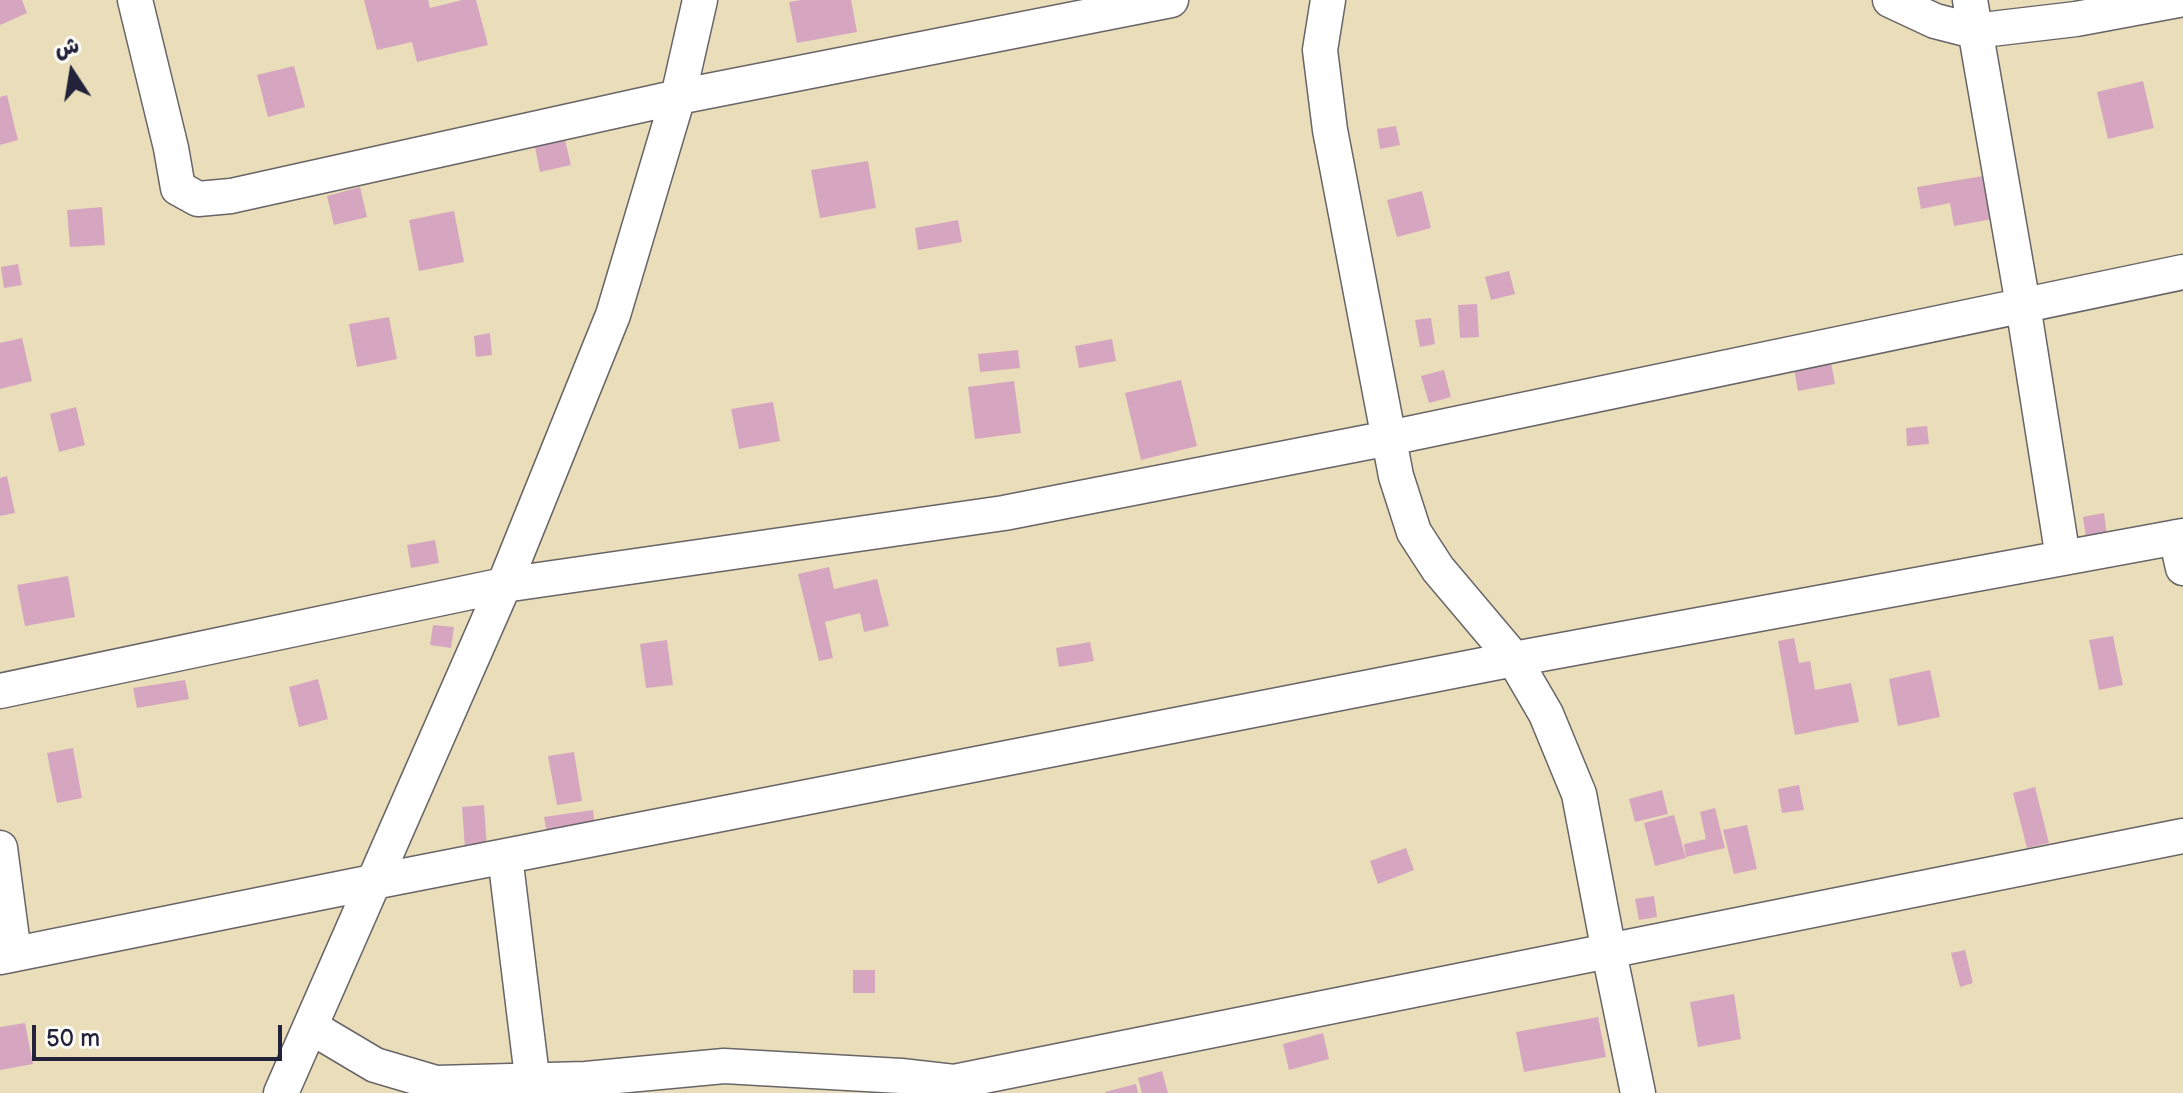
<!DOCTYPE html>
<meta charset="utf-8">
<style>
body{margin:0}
#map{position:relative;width:2183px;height:1093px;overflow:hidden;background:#e9deb9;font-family:"Balsamiq Sans","Playpen Sans Arabic",sans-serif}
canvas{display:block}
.north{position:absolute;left:32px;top:32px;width:80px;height:80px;-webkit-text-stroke:6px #fdfcf7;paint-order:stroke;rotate:348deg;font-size:22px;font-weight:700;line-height:32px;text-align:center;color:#22223b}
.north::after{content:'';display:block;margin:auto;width:28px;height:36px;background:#22223b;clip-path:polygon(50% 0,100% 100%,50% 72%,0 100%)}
.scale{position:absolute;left:32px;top:1025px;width:250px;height:36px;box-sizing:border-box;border:4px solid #22223b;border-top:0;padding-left:10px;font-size:24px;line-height:28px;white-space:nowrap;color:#22223b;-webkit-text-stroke:6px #fdfcf7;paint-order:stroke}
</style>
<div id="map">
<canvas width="2183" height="1093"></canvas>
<div class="north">ش</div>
<div class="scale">50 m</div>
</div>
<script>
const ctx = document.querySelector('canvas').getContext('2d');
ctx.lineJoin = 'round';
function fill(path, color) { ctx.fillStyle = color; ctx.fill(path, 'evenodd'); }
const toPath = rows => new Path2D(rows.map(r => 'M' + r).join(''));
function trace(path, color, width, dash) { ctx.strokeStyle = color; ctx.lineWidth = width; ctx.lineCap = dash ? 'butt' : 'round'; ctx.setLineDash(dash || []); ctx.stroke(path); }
fill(toPath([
 [0,0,22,0,27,13,0,25],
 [364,0,428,0,430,8,462,0,476,0,488,45,417,62,412,42,377,50],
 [801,0,851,0,857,32,797,43,789,2],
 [294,66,305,107,268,117,257,75],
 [2143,81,2154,128,2108,139,2097,92],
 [7,95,18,140,0,145,0,97],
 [1396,126,1400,145,1380,149,1377,129],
 [565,140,571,165,540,172,535,147],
 [868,161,876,208,820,218,811,170],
 [1995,174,2020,214,1954,226,1950,203,1921,209,1917,187],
 [360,187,367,217,334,225,327,196],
 [1422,191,1431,228,1397,237,1387,200],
 [102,207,105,245,70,247,67,210],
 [454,211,464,262,419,271,409,220],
 [958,220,962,242,918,250,915,228],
 [18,264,22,285,4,288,1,267],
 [1509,271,1515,294,1491,300,1485,277],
 [1477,304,1479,337,1460,338,1458,305],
 [389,317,397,359,357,367,349,324],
 [1431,318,1435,344,1420,347,1415,320],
 [490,333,492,355,476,357,474,336],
 [22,338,32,381,0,389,0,343],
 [1112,339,1116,361,1079,368,1075,346],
 [1018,350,1020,368,980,372,978,354],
 [1831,362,1835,384,1798,391,1794,369],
 [1444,370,1451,397,1429,403,1421,376],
 [1181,380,1197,446,1141,460,1125,393],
 [1014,381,1021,433,975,439,968,387],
 [773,402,780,441,739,449,731,409],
 [76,407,85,445,59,452,50,414],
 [1927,426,1929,444,1907,446,1906,428],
 [7,476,15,513,0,516,0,478],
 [2104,513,2107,535,2086,538,2083,517],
 [435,540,439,563,411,568,407,545],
 [829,567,834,589,877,579,889,626,864,632,860,613,825,622,833,658,819,661,798,574],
 [68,576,75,617,25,626,17,585],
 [433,625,454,627,451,648,430,645],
 [2113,636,2123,685,2099,690,2089,640],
 [1794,638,1799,663,1810,661,1815,690,1851,683,1859,722,1795,735,1778,641],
 [667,640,673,685,646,688,640,644],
 [1090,642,1094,661,1059,667,1056,648],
 [1930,670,1940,717,1898,726,1889,679],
 [318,679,328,719,299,727,289,687],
 [185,680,189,699,137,708,133,688],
 [73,748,82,798,57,803,47,753],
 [574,752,582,801,557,805,548,756],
 [1799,785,1804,810,1782,813,1778,789],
 [2035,787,2049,843,2027,848,2013,793],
 [1662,790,1668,814,1635,822,1629,799],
 [484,805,487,847,465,849,462,807],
 [1715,808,1725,848,1686,857,1684,844,1706,839,1700,812],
 [593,810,595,828,547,835,544,817],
 [1674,815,1686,858,1655,866,1644,823],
 [1747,825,1757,869,1734,874,1723,830],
 [1406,848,1414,870,1378,884,1370,861],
 [1654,896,1657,917,1639,920,1635,899],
 [1965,950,1973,983,1960,987,1951,953],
 [853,970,875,970,875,993,853,993],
 [1734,994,1741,1039,1698,1047,1690,1002],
 [1598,1017,1606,1057,1524,1072,1516,1032],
 [25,1023,33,1064,0,1070,0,1027],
 [1323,1033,1329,1059,1289,1070,1283,1044],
 [1162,1071,1168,1093,1142,1093,1138,1078],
 [1136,1084,1138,1093,1105,1093,1105,1092]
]), '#d6a6c1');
const street = toPath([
 [135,0,171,148,178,188,198,199,231,196,678,97,1171,0],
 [1328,0,1320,50,1330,130,1396,476,1414,532,1438,569,1514,659,1546,714,1579,794,1609,952,1638,1093],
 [1890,0,1935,21,1974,31,2076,19,2178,0],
 [1970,0,2023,305,2063,558],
 [2176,537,2183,568],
 [0,691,504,585,1004,513,1389,438,2183,272],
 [0,848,14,954],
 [505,856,534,1093],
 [0,957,373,882,1514,659,2183,536],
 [311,1027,375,1065,436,1083,586,1079,724,1066,901,1076,954,1082,2183,836],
 [281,1093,504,585,613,315,678,97,700,0]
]);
trace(street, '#686467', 37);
trace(street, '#fff', 34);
</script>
